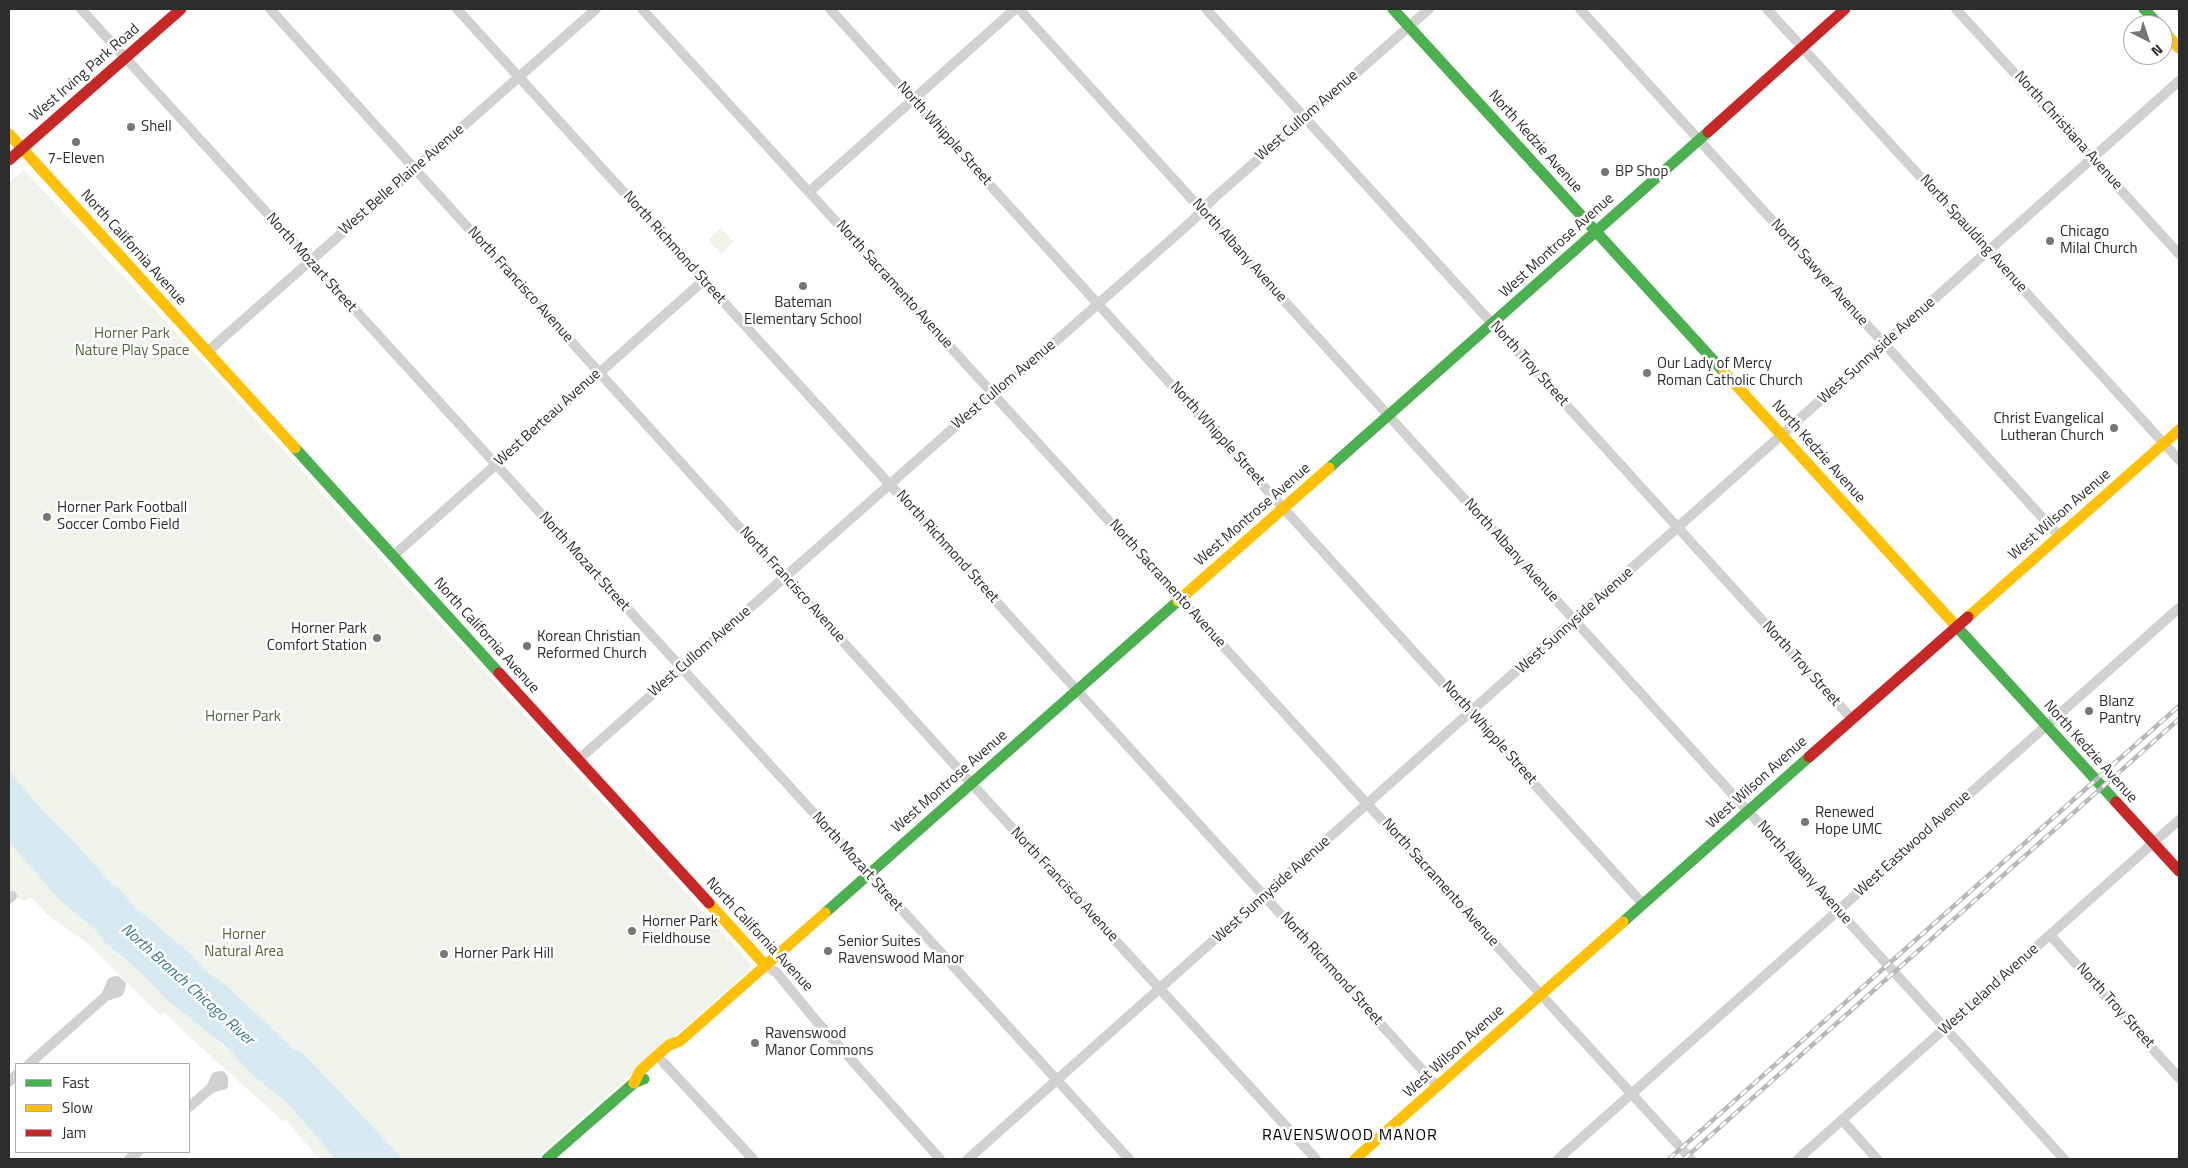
<!DOCTYPE html>
<style>
body{margin:0}
#map{position:relative;width:2188px;height:1168px;overflow:hidden;background:#fff;font-family:"Titillium Web",sans-serif}
canvas{display:block}
.frame{position:absolute;inset:0;border:10px solid #2c2c2c;pointer-events:none}
.legend{position:absolute;left:15px;top:1063px;width:175px;height:90px;box-sizing:border-box;background:#fff;border:1px solid #ababab;margin:0;padding:6px 9px;list-style:none;font-size:15px;color:#2c2c2c}
.legend li{display:flex;align-items:center;gap:10px;height:25px}
.legend b{width:25px;border:1px solid #ababab}
.north{position:absolute;left:2123px;top:15px;width:50px;height:50px;box-sizing:border-box;background:#fff;border:1px solid #ababab;border-radius:50%;rotate:139deg;font-size:14px;font-weight:700;line-height:20px;text-align:center;color:#2c2c2c}
.north::after{content:'';display:block;margin:auto;width:18px;height:22px;background:#767676;clip-path:polygon(50% 0,100% 100%,50% 72%,0 100%)}
</style>
<div id="map">
<canvas width="2188" height="1168"></canvas>
<div class="frame"></div>
<ul class="legend">
<li><b style="height:6px;background:#4caf50"></b>Fast</li>
<li><b style="height:6px;background:#ffc107"></b>Slow</li>
<li><b style="height:6px;background:#c62828"></b>Jam</li>
</ul>
<div class="north">N</div>
</div>
<script>
const ctx = document.querySelector('canvas').getContext('2d');
ctx.lineJoin = 'round';
function fill(path, color) { ctx.fillStyle = color; ctx.fill(path, 'evenodd'); }
const toPath = rows => new Path2D(rows.map(r => 'M' + r).join(''));
function trace(path, color, width, dash) { ctx.strokeStyle = color; ctx.lineWidth = width; ctx.lineCap = dash ? 'butt' : 'round'; ctx.setLineDash(dash || []); ctx.stroke(path); }
function write(font, color, halo, rows, align = 'center') {
  ctx.font = font + ' "Titillium Web",sans-serif'; ctx.lineWidth = 5; ctx.setLineDash([]); ctx.textBaseline = 'middle'; ctx.strokeStyle = halo; ctx.fillStyle = color; for (const [text, x, y, turn = 0] of rows) {
    ctx.save(); ctx.translate(x, y); ctx.rotate((+turn || 0) * Math.PI / 180); ctx.textAlign = isNaN(turn) ? turn : align; if (halo) ctx.strokeText(text, 0, 0); ctx.fillText(text, 0, 0); ctx.restore();
  }
}
fill(toPath([
 [24,170,204,363,751,964,750,969,744,975,535,1159,403,1159,302,1052,295,1050,227,986,205,970,192,955,134,906,120,889,112,884,66,833,44,812,9,771,9,182],
 [721,228,734,242,721,254,708,240],
 [9,842,26,861,97,931,105,943,127,962,129,961,286,1102,336,1159,319,1159,286,1120,283,1121,183,1031,164,1012,160,1015,86,942,51,918,31,897,25,901,17,898,12,892,9,894]
]), '#f0f3ea');
fill(toPath([
 [9,771,44,812,66,833,112,884,120,889,134,906,192,955,205,970,227,986,295,1050,302,1052,403,1159,336,1159,286,1102,255,1077,224,1045,167,1000,141,972,105,943,97,931,59,899,9,842]
]), '#d6e9f0');
trace(toPath([
 [81,9,1129,1159],
 [270,9,971,783,1316,1159],
 [457,9,1437,1086],
 [642,9,1691,1159],
 [830,9,1643,904],
 [1019,9,2064,1159],
 [1206,9,1852,719],
 [1580,9,2059,536],
 [1767,9,2179,460],
 [1956,9,2179,254],
 [809,192,1015,9],
 [207,352,596,9],
 [393,556,704,280],
 [578,760,984,401,1004,387,1192,221,1214,198,1429,9],
 [9,899,12,896],
 [2050,935,2179,1078],
 [765,965,777,973,813,1017,940,1159],
 [663,1062,753,1159],
 [29,1064,106,996,119,992,121,985,116,981,112,982,106,996],
 [9,1082,16,1075],
 [189,1107,211,1088,216,1077,221,1076,223,1078,223,1085,211,1088],
 [1842,1120,1877,1159],
 [129,1159,138,1152],
 [968,1159,2179,81],
 [1558,1159,2179,608],
 [1798,1159,2179,820]
]), '#d1d1d1', 10);
trace(toPath([
 [1393,9,1724,372],
 [2144,9,2159,25],
 [295,448,499,673],
 [1329,468,1708,132],
 [1957,627,2116,802],
 [825,913,1178,601],
 [1623,922,1809,757],
 [547,1159,634,1083,644,1079]
]), '#4caf50', 11);
trace(toPath([
 [2163,30,2179,48],
 [9,134,295,448],
 [1724,372,1957,627],
 [1178,601,1329,468],
 [1968,617,2179,430],
 [709,903,765,965],
 [634,1083,640,1071,669,1045,680,1041,825,913],
 [1355,1159,1623,922]
]), '#ffc107', 11);
trace(toPath([
 [1708,132,1845,9],
 [9,160,181,9],
 [499,673,709,903],
 [1809,757,1968,617],
 [2116,802,2179,871]
]), '#c62828', 11);
const rail = toPath([
 [1669,1159,2179,706],
 [1684,1159,2179,719]
]);
trace(rail, '#b8b8b8', 4.5);
trace(rail, '#fff', 2.5, [8]);
for (const [x, y, r, color] of [
 [131,127,5,"#767676"],
 [76,142,5,"#767676"],
 [1605,172,5,"#767676"],
 [2050,241,5,"#767676"],
 [803,286,5,"#767676"],
 [1647,373,5,"#767676"],
 [2114,428,5,"#767676"],
 [47,517,5,"#767676"],
 [377,638,5,"#767676"],
 [527,646,5,"#767676"],
 [2089,711,5,"#767676"],
 [1805,822,5,"#767676"],
 [632,931,5,"#767676"],
 [828,951,5,"#767676"],
 [444,954,5,"#767676"],
 [755,1043,5,"#767676"]
]) { const dot = new Path2D(); dot.arc(x, y, r, 0, 2 * Math.PI); ctx.fillStyle = color; ctx.fill(dot); trace(dot, '#fff', 2); }
write('15px', '#2c2c2c', '#fff', [
 ["West Irving Park Road",85,73,-41],
 ["West Cullom Avenue",1307,116,-41],
 ["North Christiana Avenue",2068,131,48],
 ["North Whipple Street",944,134,48],
 ["North Kedzie Avenue",1535,142,48],
 ["West Belle Plaine Avenue",402,180,-41],
 ["North Spaulding Avenue",1973,234,48],
 ["West Montrose Avenue",1557,246,-42],
 ["North California Avenue",133,248,48],
 ["North Richmond Street",674,248,48],
 ["North Albany Avenue",1239,251,48],
 ["North Mozart Street",311,263,48],
 ["North Sawyer Avenue",1819,273,48],
 ["North Francisco Avenue",520,285,48],
 ["North Sacramento Avenue",894,285,48],
 ["West Sunnyside Avenue",1877,351,-42],
 ["North Troy Street",1529,364,48],
 ["West Cullom Avenue",1004,385,-40],
 ["West Berteau Avenue",548,418,-42],
 ["North Whipple Street",1217,434,48],
 ["North Kedzie Avenue",1818,452,48],
 ["West Montrose Avenue",1253,515,-41],
 ["West Wilson Avenue",2060,515,-41],
 ["North Richmond Street",947,547,48],
 ["North Albany Avenue",1511,551,48],
 ["North Mozart Street",584,562,48],
 ["North Sacramento Avenue",1167,584,48],
 ["North Francisco Avenue",792,585,48],
 ["West Sunnyside Avenue",1575,621,-42],
 ["North California Avenue",486,636,48],
 ["West Cullom Avenue",700,652,-41],
 ["North Troy Street",1801,664,48],
 ["North Whipple Street",1489,733,48],
 ["North Kedzie Avenue",2090,752,48],
 ["West Montrose Avenue",950,782,-41],
 ["West Wilson Avenue",1757,783,-42],
 ["West Eastwood Avenue",1913,844,-42],
 ["North Mozart Street",857,862,48],
 ["North Albany Avenue",1804,873,48],
 ["North Sacramento Avenue",1440,883,48],
 ["North Francisco Avenue",1064,885,47],
 ["West Sunnyside Avenue",1272,890,-42],
 ["North California Avenue",759,935,47],
 ["North Richmond Street",1331,969,48],
 ["West Leland Avenue",1989,990,-42],
 ["North Troy Street",2115,1006,48],
 ["West Wilson Avenue",1454,1052,-42]
]);
write('15px', '#2c2c2c', '#fff', [
 ["Shell",141,127],
 ["7-Eleven",76,159,"center"],
 ["BP Shop",1615,172],
 ["Chicago",2060,232],
 ["Milal Church",2060,249],
 ["Bateman",803,303,"center"],
 ["Elementary School",803,320,"center"],
 ["Our Lady of Mercy",1657,364],
 ["Roman Catholic Church",1657,381],
 ["Christ Evangelical",2104,419,"right"],
 ["Lutheran Church",2104,436,"right"],
 ["Horner Park Football",57,508],
 ["Soccer Combo Field",57,525],
 ["Horner Park",367,629,"right"],
 ["Comfort Station",367,646,"right"],
 ["Korean Christian",537,637],
 ["Reformed Church",537,654],
 ["Blanz",2099,702],
 ["Pantry",2099,719],
 ["Renewed",1815,813],
 ["Hope UMC",1815,830],
 ["Horner Park",642,922],
 ["Fieldhouse",642,939],
 ["Senior Suites",838,942],
 ["Ravenswood Manor",838,959],
 ["Horner Park Hill",454,954],
 ["Ravenswood",765,1034],
 ["Manor Commons",765,1051]
], 'left');
write('15px', '#55663b', '#fff', [
 ["Horner Park",132,334],
 ["Nature Play Space",132,351],
 ["Horner Park",243,717],
 ["Horner",244,935],
 ["Natural Area",244,952]
]);
write('italic 16px', '#3c778c', '#fff', [
 ["North Branch Chicago River",187,985,42]
]);
ctx.letterSpacing = '1px';
write('16px', '#000', '#fff', [
 ["RAVENSWOOD MANOR",1350,1136]
]);
ctx.letterSpacing = '0px';
</script>
